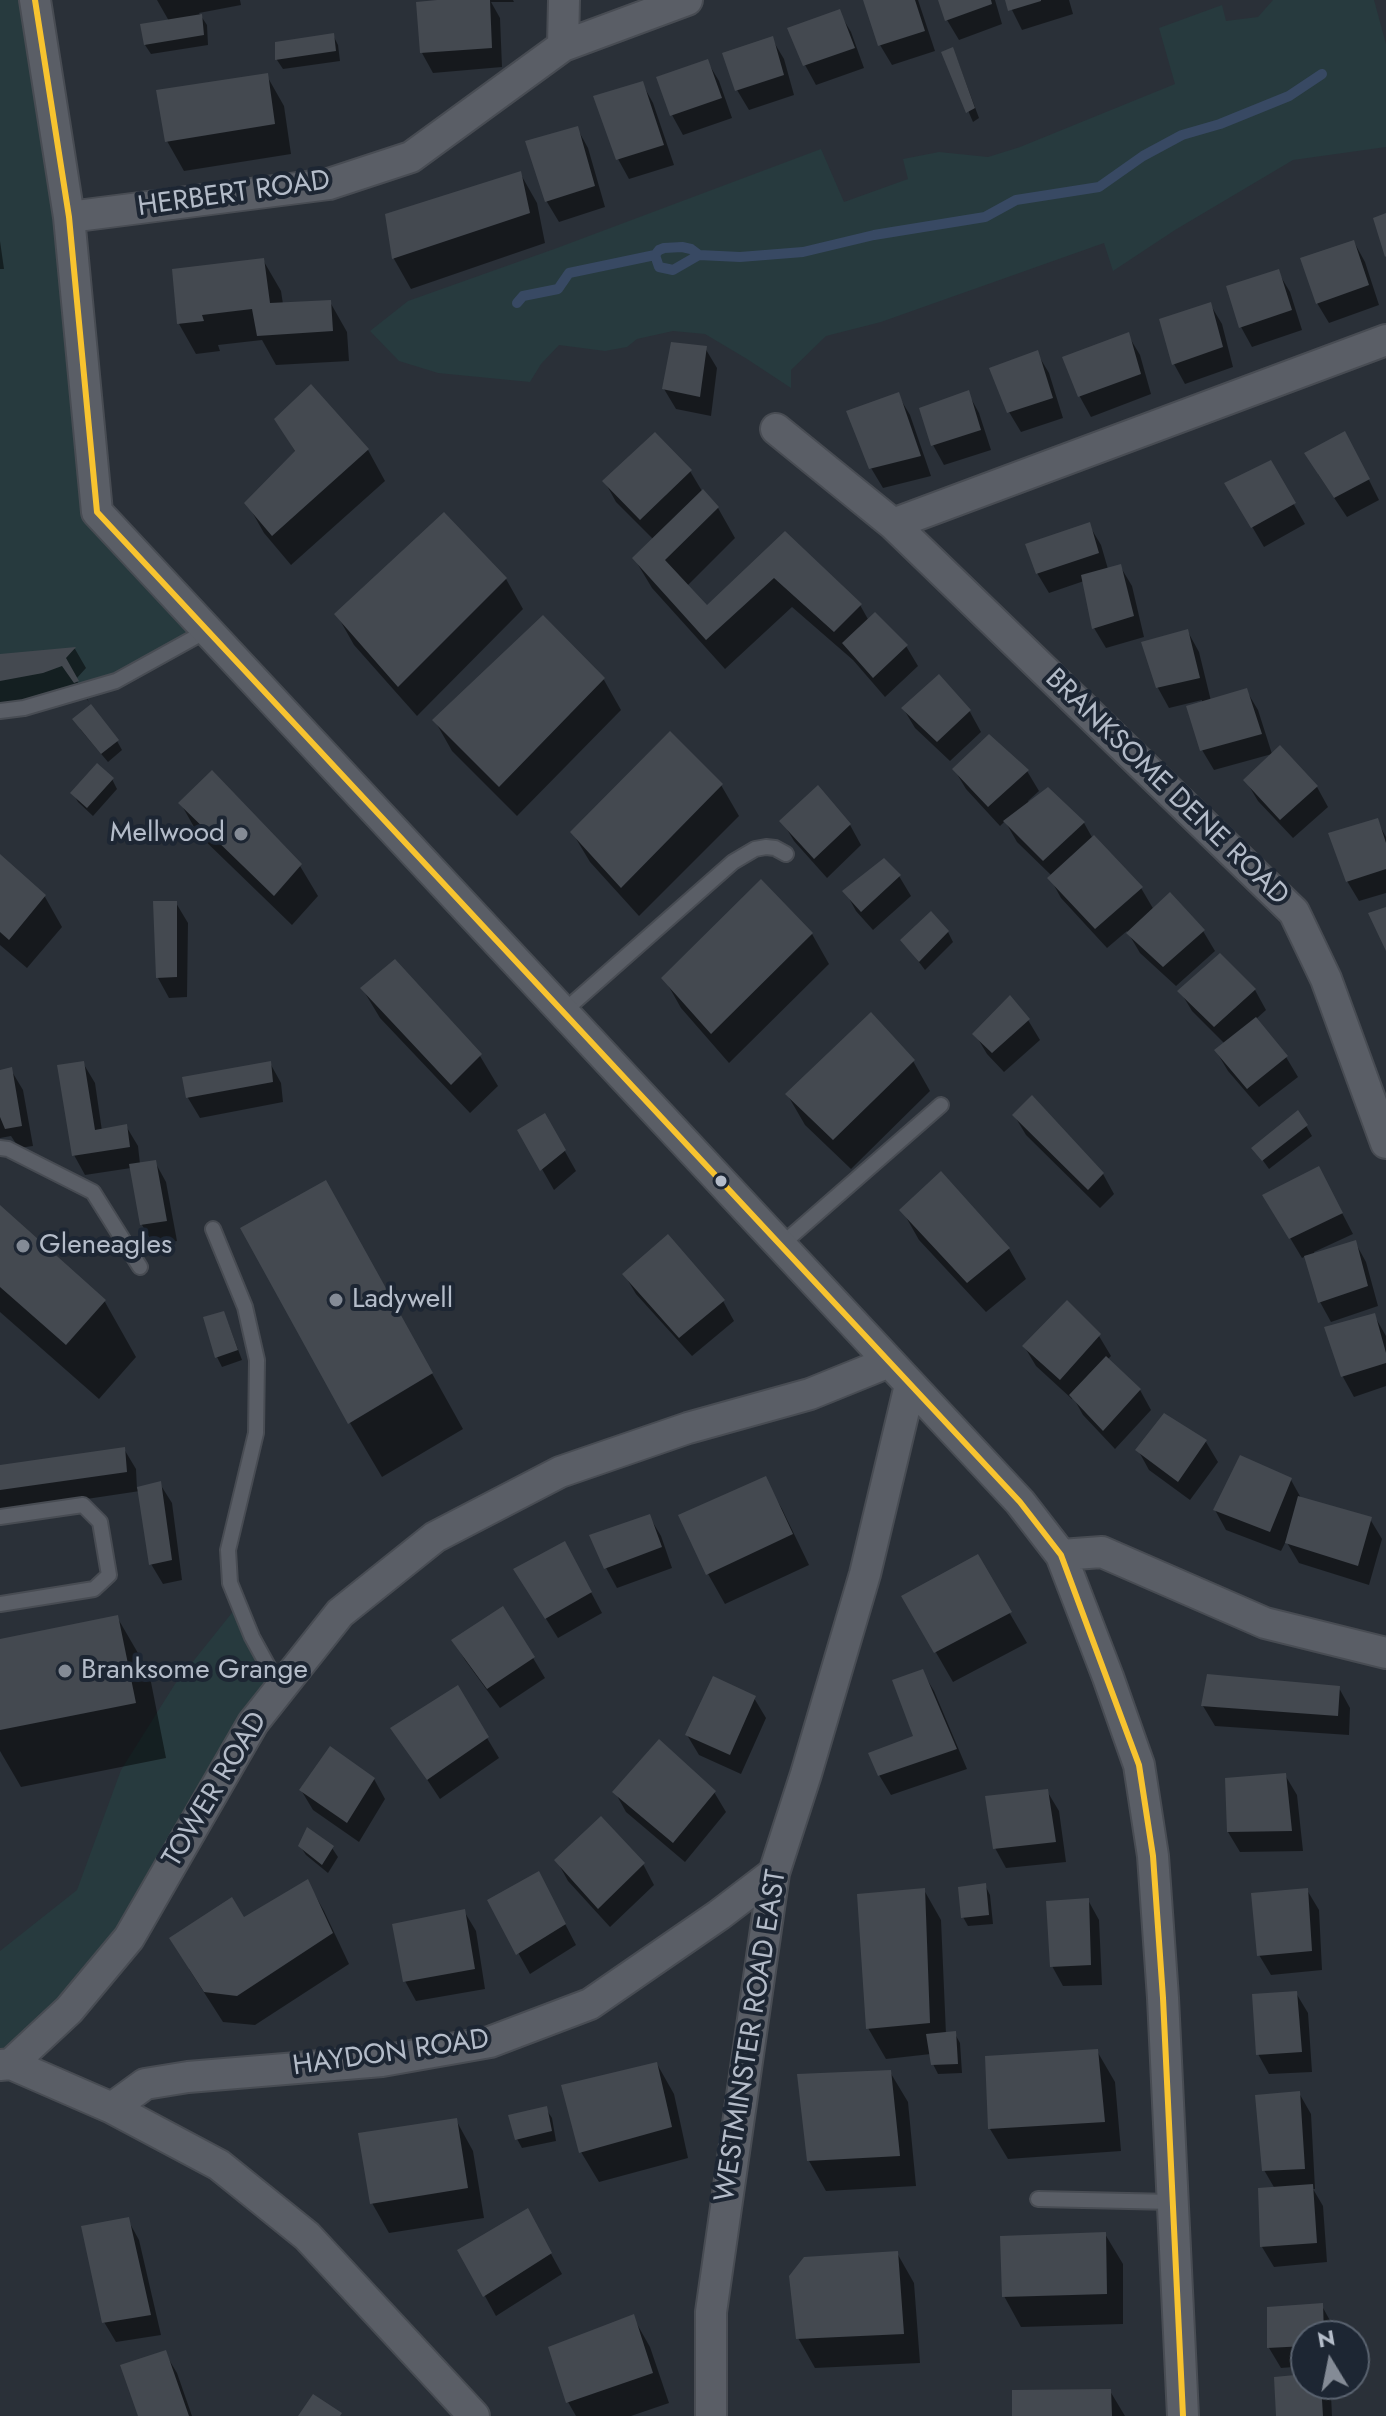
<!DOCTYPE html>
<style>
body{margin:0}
#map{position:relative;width:1386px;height:2416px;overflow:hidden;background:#2a3038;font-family:Jost,sans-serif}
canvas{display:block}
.north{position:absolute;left:1290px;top:2320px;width:80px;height:80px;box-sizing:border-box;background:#1d2633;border:2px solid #59626f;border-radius:50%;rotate:350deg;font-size:22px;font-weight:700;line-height:32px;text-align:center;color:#b4bcc9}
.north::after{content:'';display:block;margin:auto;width:28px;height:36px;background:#848b96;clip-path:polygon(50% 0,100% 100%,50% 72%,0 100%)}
</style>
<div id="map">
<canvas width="1386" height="2416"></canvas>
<div class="north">N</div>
</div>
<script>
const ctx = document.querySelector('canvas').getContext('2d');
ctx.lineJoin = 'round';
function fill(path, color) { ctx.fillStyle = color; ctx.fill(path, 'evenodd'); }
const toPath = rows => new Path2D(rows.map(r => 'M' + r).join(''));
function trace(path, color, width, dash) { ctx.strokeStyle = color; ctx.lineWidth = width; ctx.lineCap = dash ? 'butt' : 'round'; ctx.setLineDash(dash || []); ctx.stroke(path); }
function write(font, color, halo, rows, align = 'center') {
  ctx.font = font + ' Jost,sans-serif'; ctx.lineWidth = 8; ctx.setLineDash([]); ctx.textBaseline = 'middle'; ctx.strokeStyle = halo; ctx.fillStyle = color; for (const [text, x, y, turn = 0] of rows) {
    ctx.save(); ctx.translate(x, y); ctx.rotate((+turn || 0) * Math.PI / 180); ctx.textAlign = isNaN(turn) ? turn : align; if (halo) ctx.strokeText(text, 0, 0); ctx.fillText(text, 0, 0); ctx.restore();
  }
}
fill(toPath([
 [0,0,35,0,97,512,208,630,116,681,0,711],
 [1273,0,1374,0,1386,44,1386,147,1293,160,1175,230,1113,271,1104,243,881,322,826,336,791,370,791,388,747,359,705,334,673,331,637,339,627,347,605,351,559,345,541,364,530,382,438,373,399,361,370,331,408,301,557,248,821,149,844,202,908,179,903,159,939,152,988,157,1020,147,1175,84,1159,28,1222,5,1226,21,1258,17],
 [239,1604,280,1689,129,1938,0,2065,0,1951,77,1890,121,1770,175,1684]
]), '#273a3e');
fill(toPath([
 [157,0,240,0,241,5,199,13,207,25,208,45,151,54,145,45,169,21],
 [464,0,513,0,514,2,491,2,500,18,502,67,433,73,422,53],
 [865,0,918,0,935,51,892,65,880,45],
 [940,0,995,0,1002,24,959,40,947,20],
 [1007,0,1069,0,1073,14,1022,30],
 [839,12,851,32,864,68,816,85,805,65],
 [333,35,338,45,340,61,283,69,277,60,277,44],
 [772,39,784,59,794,95,749,110,737,90],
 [943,53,957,59,979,118,973,122],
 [707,61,719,81,732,118,683,135,672,115],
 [267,76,284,106,291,154,184,171,167,141],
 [642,83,653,103,674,165,629,179,618,159],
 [577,128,588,148,605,207,559,222,547,202,528,142],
 [520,173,537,203,545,243,411,289,394,259,387,215],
 [0,241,4,269,0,269],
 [1354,242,1365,262,1379,305,1329,323,1317,303],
 [263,260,281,291,283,304,330,302,347,332,349,361,276,365,262,340,218,345,220,351,196,354,179,324],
 [1278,272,1290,292,1302,330,1252,347,1241,327],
 [1210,304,1222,324,1233,367,1185,384,1174,364],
 [1128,335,1140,355,1151,394,1091,417,1080,397,1064,358],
 [705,348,717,368,711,416,676,409,664,389],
 [1037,353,1049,373,1063,418,1021,432,1009,412],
 [311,387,368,450,385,481,291,565,264,533,247,503,296,453,276,419],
 [968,393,979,413,991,450,944,465,933,445],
 [898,395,910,415,931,476,883,488,871,468],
 [1356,454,1379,500,1347,517,1318,474],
 [1270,463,1305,524,1264,547,1227,484],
 [690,471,702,491,718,508,735,538,687,586,707,607,785,534,860,605,869,621,906,646,918,666,885,697,853,660,792,607,725,669,652,588,634,558,654,540,616,502,605,482],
 [1089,525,1101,545,1108,569,1120,566,1132,586,1144,637,1106,648,1094,628,1084,581,1049,593,1037,573],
 [506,579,523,609,417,716,354,645,337,615],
 [543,618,604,680,621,710,517,816,452,751,435,721],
 [1188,632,1199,652,1211,701,1246,690,1258,710,1272,754,1214,770,1202,750,1202,700,1169,708,1158,688,1144,644],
 [75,649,86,668,76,679,89,702,76,685,27,699,0,703,0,656],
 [939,677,970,712,981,732,950,761,915,728,903,708],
 [80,729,117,741,122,750,108,762],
 [954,769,1027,771,1039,791,1028,801,1030,804,1048,790,1084,823,1093,839,1141,888,1154,910,1203,931,1215,951,1176,986,1140,953,1127,931,1107,948,1061,898,1050,878,1052,876,1017,842,1005,821,1000,826,966,789],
 [112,779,117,789,93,816,78,802,73,793],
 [1246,781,1317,787,1328,807,1293,838,1258,801],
 [721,785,739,816,639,916,590,862,572,832],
 [181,804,300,866,318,896,292,925,198,834],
 [782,821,850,825,861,845,827,878,794,841],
 [1377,821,1386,837,1386,893,1359,901,1347,881],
 [0,857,45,897,62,927,27,968,0,945],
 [899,876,911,896,873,930,856,911,845,891],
 [176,903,188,923,187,997,169,998,158,978],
 [948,932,953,942,925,970,902,940],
 [812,934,829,964,729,1063,681,1008,664,978],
 [395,962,480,1056,498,1086,470,1113,380,1018,362,988],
 [1255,990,1266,1010,1256,1019,1286,1057,1298,1077,1259,1107,1228,1071,1216,1051,1225,1044,1192,1011,1180,991],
 [1028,1020,1040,1040,1004,1072,987,1054,975,1034],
 [913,1061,930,1091,851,1169,805,1125,787,1094],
 [83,1063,95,1083,102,1131,126,1126,138,1146,140,1164,155,1162,166,1182,177,1241,154,1245,142,1225,131,1168,85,1175,74,1155],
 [270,1063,281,1083,283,1102,200,1118,188,1098,185,1079],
 [11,1070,23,1090,33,1146,19,1148,11,1136,0,1138,0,1072],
 [1298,1112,1312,1136,1269,1169,1254,1148],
 [1014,1115,1103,1174,1114,1194,1100,1208,1026,1135],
 [545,1116,576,1171,554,1190,520,1131],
 [941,1174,1009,1249,1026,1279,986,1312,919,1240,902,1210],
 [1329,1188,1353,1234,1314,1252,1315,1255,1355,1242,1366,1262,1378,1306,1331,1322,1320,1302,1306,1256,1302,1258,1265,1196],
 [0,1208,105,1302,136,1357,99,1399,0,1312],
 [356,1237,463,1429,382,1477,350,1423],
 [624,1274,723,1301,734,1321,692,1356,636,1294],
 [1374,1315,1386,1336,1386,1386,1354,1397,1343,1377,1326,1328],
 [228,1323,242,1360,222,1367,217,1357],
 [1099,1336,1111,1356,1107,1360,1140,1390,1151,1410,1115,1449,1083,1415,1073,1397,1072,1399,1036,1366,1024,1346],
 [1165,1415,1206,1442,1218,1462,1190,1500,1149,1470,1138,1450],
 [124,1449,136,1469,137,1489,160,1484,172,1503,182,1580,163,1584,151,1564,140,1491,0,1512,0,1467],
 [765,1479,782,1509,809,1565,725,1604,708,1574],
 [1291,1480,1301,1498,1370,1519,1382,1539,1369,1585,1299,1563,1286,1541,1281,1551,1226,1530,1215,1510],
 [649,1516,661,1536,672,1568,617,1588,606,1568],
 [977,1557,1027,1643,953,1682,904,1597],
 [576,1564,602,1613,558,1638,528,1590],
 [117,1617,149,1672,166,1758,21,1787,0,1751,0,1641],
 [453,1640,533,1658,545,1678,500,1708,465,1660],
 [922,1671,934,1691,967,1769,891,1795,879,1775,915,1737],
 [457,1688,499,1758,440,1799,393,1728],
 [1339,1688,1350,1708,1349,1735,1215,1726,1203,1706],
 [754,1698,766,1718,741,1774,699,1755,687,1735],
 [1285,1775,1297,1795,1303,1851,1240,1852,1228,1832],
 [374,1779,385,1799,359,1842,313,1810,301,1790],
 [1047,1791,1059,1811,1066,1862,1006,1868,995,1848],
 [615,1792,714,1792,726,1812,685,1862,626,1812],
 [300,1846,332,1848,338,1857,328,1873,306,1855],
 [557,1861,643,1864,654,1885,610,1927,568,1881],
 [307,1881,324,1911,349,1964,255,2025,223,2022,189,1969,243,1920],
 [985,1885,990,1895,993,1924,968,1926,963,1917],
 [924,1890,941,1920,946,2034,955,2034,960,2043,962,2073,938,2074,933,2064,931,2054,886,2059,868,2028],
 [1307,1890,1319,1910,1322,1970,1271,1975,1259,1955],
 [549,1893,576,1945,530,1974,489,1901],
 [1088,1900,1099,1920,1102,1985,1063,1986,1052,1966],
 [464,1911,476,1931,485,1989,416,2001,405,1981],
 [1296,1993,1308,2013,1312,2072,1269,2074,1258,2054],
 [1097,2051,1115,2082,1121,2151,1008,2159,990,2129],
 [657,2064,674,2094,688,2158,599,2182,581,2152],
 [890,2072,908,2102,916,2186,826,2191,809,2161],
 [1299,2093,1311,2114,1315,2189,1313,2189,1323,2206,1327,2262,1274,2267,1262,2247,1275,2189,1264,2170],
 [546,2109,552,2118,556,2141,522,2148,517,2139],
 [456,2120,473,2151,484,2218,389,2233,372,2203],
 [128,2220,139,2240,161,2335,116,2342,104,2322],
 [538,2230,562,2274,496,2316,460,2251],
 [1105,2234,1123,2264,1123,2324,1021,2327,1004,2296],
 [897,2253,914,2283,920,2363,815,2368,798,2338],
 [1322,2306,1333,2326,1334,2336,1306,2336,1306,2366,1281,2368,1269,2348,1269,2309],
 [633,2317,650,2347,669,2403,631,2416,576,2416,568,2402],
 [165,2353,177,2373,192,2416,140,2416],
 [1306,2376,1306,2384,1325,2384,1331,2395,1332,2416,1278,2416],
 [1110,2391,1125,2416,1014,2416]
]), '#0007');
trace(toPath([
 [655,255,659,267,673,270,699,255],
 [517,303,523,296,558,289,569,273,655,255,659,250,664,248,682,247,691,249,699,255,740,257,803,252,874,235,985,217,1016,200,1099,187,1143,156,1182,135,1220,124,1289,96,1322,74]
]), '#384963', 10);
fill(toPath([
 [437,0,490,0,492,48,420,53,416,2],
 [863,0,915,0,925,31,878,46],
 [938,0,991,0,992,4,945,21],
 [1005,0,1041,0,1041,1,1008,11],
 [840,9,855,48,803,66,787,28],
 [202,14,204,35,144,45,140,24],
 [334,33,336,51,275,60,275,42],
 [773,36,784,75,735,91,722,53],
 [953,47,975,108,966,113,941,52],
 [708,59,722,98,670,116,656,77],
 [268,73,275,124,165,142,156,90],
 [643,81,664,145,616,160,593,96],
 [578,126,595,186,545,202,525,141],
 [521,171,530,213,392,259,385,214],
 [1386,213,1386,256,1385,257,1373,218],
 [1354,240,1369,285,1316,304,1300,258],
 [264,258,270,303,331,300,333,331,257,336,252,309,202,315,204,321,177,324,172,269],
 [1279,269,1292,310,1239,328,1226,286],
 [1211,302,1223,347,1172,365,1159,319],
 [1129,332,1141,374,1078,397,1062,357],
 [671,342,707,346,700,397,662,389],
 [1038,350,1053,398,1007,413,989,368],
 [311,384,369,449,272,536,244,503,295,451,274,419],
 [969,390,981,430,931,446,919,408],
 [899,392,921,456,869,469,846,411],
 [1345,431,1370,479,1334,498,1304,453],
 [655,432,692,470,640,520,602,481],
 [1271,460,1296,503,1251,528,1224,483],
 [703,489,719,507,665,560,707,605,785,531,862,604,834,632,774,578,706,640,632,558],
 [444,512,507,578,398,687,334,614],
 [1090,522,1099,553,1036,574,1025,544],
 [1121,564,1134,616,1092,629,1081,575],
 [875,612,908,645,873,678,842,643],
 [543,615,605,678,499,787,432,720],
 [1188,629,1200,678,1156,688,1141,642],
 [76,647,66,658,79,681,74,683,62,666,43,673,0,681,0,654],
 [939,674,971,710,937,742,901,708],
 [1247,688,1262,734,1200,751,1186,706],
 [91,704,119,740,101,754,72,719],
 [670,731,723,784,621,888,570,832],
 [989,734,1029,770,988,807,952,769],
 [1280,745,1318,786,1280,820,1243,780],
 [97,763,114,778,87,808,70,793],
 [212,770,302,864,274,896,178,803],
 [818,785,851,824,814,859,779,821],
 [1048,787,1085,822,1043,861,1003,821],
 [1378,818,1386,843,1386,869,1346,882,1328,833],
 [1094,835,1143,887,1095,929,1047,878],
 [0,854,46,895,9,940,0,932],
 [884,858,901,875,861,912,842,891],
 [761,879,813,933,711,1034,661,978],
 [1170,892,1205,930,1163,967,1126,933],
 [153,901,177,901,177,977,156,978],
 [1386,907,1386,951,1368,913],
 [931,911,949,931,919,962,900,940],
 [1220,953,1256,989,1214,1027,1177,991],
 [395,959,482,1054,451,1085,360,988],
 [1010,995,1030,1019,992,1053,972,1034],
 [871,1012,915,1060,833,1140,785,1094],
 [1256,1017,1288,1056,1247,1089,1214,1050],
 [84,1061,95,1130,127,1124,130,1147,72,1156,57,1065],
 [271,1061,273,1082,186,1098,182,1077],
 [12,1067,22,1126,5,1129,0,1117,0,1070],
 [1032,1095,1104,1173,1088,1190,1012,1115],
 [1298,1110,1308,1125,1262,1161,1251,1148],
 [545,1113,566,1150,540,1171,517,1130],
 [156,1160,167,1221,140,1225,129,1164],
 [1319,1166,1343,1213,1289,1239,1262,1195],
 [941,1171,1010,1248,967,1283,899,1210],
 [326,1180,433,1373,348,1424,240,1228],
 [0,1205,106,1300,66,1345,0,1287],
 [668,1234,725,1300,679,1338,622,1274],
 [1356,1240,1368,1286,1318,1303,1304,1256],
 [1067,1300,1101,1334,1060,1380,1022,1346],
 [224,1311,238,1350,215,1358,203,1317],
 [1375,1313,1386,1353,1386,1363,1341,1377,1324,1327],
 [1106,1356,1141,1389,1103,1431,1069,1395],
 [1164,1413,1207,1440,1178,1482,1135,1450],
 [125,1447,127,1472,0,1490,0,1465],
 [1240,1455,1292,1478,1270,1532,1213,1510],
 [766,1476,793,1534,706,1575,678,1515],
 [161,1481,172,1560,149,1565,137,1487],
 [1298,1496,1372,1517,1358,1566,1285,1543],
 [650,1514,662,1547,604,1569,589,1535],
 [565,1541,592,1592,545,1619,513,1569],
 [978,1554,1012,1612,934,1653,901,1596],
 [503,1606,535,1657,487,1689,451,1640],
 [118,1615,136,1703,0,1730,0,1639],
 [923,1669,957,1749,878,1776,868,1753,913,1736,892,1680],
 [1207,1674,1340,1686,1338,1716,1201,1706],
 [713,1676,756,1696,730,1755,685,1735],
 [458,1685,489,1737,427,1780,390,1728],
 [659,1739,716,1791,673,1843,612,1792],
 [330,1746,375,1778,347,1823,299,1790],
 [1286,1773,1292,1831,1227,1832,1225,1778],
 [1048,1789,1056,1842,993,1849,985,1796],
 [601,1816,645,1863,598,1909,554,1860],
 [307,1827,334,1846,322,1865,298,1846],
 [539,1871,566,1924,516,1955,487,1900],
 [308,1879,333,1933,237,1996,204,1992,169,1938,232,1897,244,1917],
 [986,1883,989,1915,961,1918,958,1887],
 [925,1888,930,2023,866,2029,857,1894],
 [1308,1888,1312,1951,1257,1956,1251,1893],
 [1089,1898,1091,1965,1050,1967,1046,1901],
 [465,1909,475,1969,403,1982,392,1924],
 [1297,1991,1302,2052,1256,2055,1252,1994],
 [956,2031,958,2064,931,2065,926,2034],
 [1098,2049,1105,2122,988,2129,985,2056],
 [657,2062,672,2127,579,2153,561,2085],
 [891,2070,900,2156,807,2161,797,2074],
 [1300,2091,1305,2169,1262,2171,1255,2095],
 [547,2106,552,2131,515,2140,508,2115],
 [457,2118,468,2188,370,2204,358,2133],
 [1313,2184,1317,2243,1260,2247,1258,2188],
 [528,2208,552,2253,483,2297,457,2250],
 [129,2217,151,2315,102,2323,81,2226],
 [1106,2232,1107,2294,1002,2297,1000,2236],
 [898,2251,904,2334,796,2339,789,2276,804,2257],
 [1323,2303,1324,2336,1306,2336,1306,2346,1267,2348,1267,2307],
 [634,2314,653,2373,566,2403,548,2347],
 [166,2350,189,2416,138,2416,120,2365],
 [1306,2374,1306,2384,1321,2384,1323,2416,1276,2416,1274,2377],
 [1111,2389,1112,2416,1012,2416,1012,2390],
 [313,2394,342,2413,340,2416,298,2416]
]), '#444950');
const service = toPath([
 [0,711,24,708,116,681,208,630],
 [563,1012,733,862,755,849,766,847,775,848,786,854],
 [0,1148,8,1149,93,1192,140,1267],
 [213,1229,245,1307,257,1360,256,1433,228,1550,230,1583,252,1637,280,1688],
 [781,1245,941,1105],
 [0,1517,83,1505,100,1522,109,1575,94,1589,0,1604],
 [1038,2199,1173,2202]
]);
const minor = toPath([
 [35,0,69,217,97,512,1020,1502,1061,1555,1108,1677,1139,1765,1153,1856,1163,1998,1183,2416],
 [563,46,564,0],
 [69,217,329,184,411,157,563,46,687,0],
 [776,429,893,524,1294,912,1326,979,1386,1143],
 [893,524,1386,340],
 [1061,1555,1102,1552,1265,1623,1386,1653],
 [11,2064,69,2010,129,1938,253,1723,340,1613,435,1537,560,1472,688,1428,810,1394,889,1362],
 [0,2065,11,2064,112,2108,219,2165,307,2236,474,2416],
 [112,2108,145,2084,188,2077,382,2061,490,2042,590,2004,719,1915,774,1873],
 [711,2416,711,2312,774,1873,806,1774,865,1574,910,1385]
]);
trace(service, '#484c53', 18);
trace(minor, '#484c53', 34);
trace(service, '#5a5e66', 14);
trace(minor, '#5a5e66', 30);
trace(toPath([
 [35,0,69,217,97,512,1020,1502,1061,1555,1139,1765,1153,1856,1163,1998,1183,2416]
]), '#f7c32f', 6);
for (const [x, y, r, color] of [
 [241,834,8,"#848b96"],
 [721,1181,7,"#b4bcc9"],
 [23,1246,8,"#848b96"],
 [336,1300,8,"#848b96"],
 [65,1671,8,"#848b96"]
]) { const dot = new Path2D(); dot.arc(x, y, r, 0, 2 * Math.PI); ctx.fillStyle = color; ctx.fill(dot); trace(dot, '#1d2633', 3); }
write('28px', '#b4bcc9', '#1d2633', [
 ["HERBERT ROAD",234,195,-8],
 ["BRANKSOME DENE ROAD",1166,788,44],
 ["TOWER ROAD",216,1790,-59],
 ["WESTMINSTER ROAD EAST",752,2036,-81],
 ["HAYDON ROAD",391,2054,-8]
]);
write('28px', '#b4bcc9', '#1d2633', [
 ["Mellwood",225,834,"right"],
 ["Gleneagles",39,1246],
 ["Ladywell",352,1300],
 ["Branksome Grange",81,1671]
], 'left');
</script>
